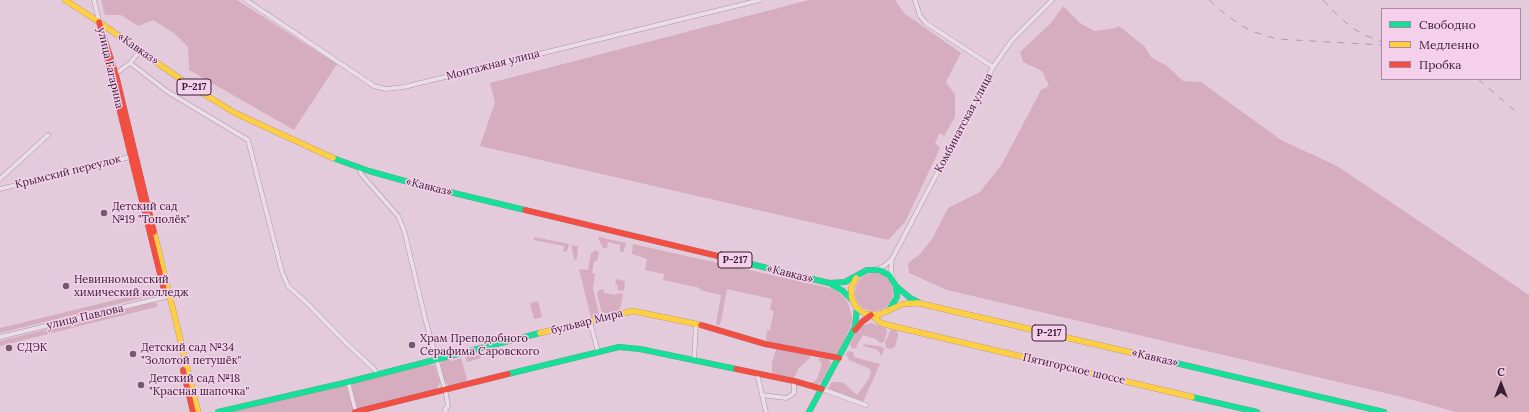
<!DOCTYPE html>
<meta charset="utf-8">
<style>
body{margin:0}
#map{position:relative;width:1529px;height:412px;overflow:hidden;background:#e3cbdc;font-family:Lora,serif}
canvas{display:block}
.legend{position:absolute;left:1381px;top:8px;width:140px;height:72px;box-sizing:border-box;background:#f5d0ea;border:1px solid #a988a1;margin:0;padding:5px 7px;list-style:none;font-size:12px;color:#361d34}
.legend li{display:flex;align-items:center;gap:8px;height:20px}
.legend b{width:20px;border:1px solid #a988a1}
.north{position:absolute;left:1481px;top:364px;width:40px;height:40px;-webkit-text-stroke:3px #f5d0ea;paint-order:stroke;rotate:0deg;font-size:11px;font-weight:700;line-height:16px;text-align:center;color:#361d34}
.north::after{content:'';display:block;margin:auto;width:14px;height:18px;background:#361d34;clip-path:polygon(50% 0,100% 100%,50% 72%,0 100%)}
</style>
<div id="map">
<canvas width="1529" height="412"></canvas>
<ul class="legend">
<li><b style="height:5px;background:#16e098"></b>Свободно</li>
<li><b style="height:5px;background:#ffcf43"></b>Медленно</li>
<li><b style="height:5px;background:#f24e42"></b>Пробка</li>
</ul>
<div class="north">С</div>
</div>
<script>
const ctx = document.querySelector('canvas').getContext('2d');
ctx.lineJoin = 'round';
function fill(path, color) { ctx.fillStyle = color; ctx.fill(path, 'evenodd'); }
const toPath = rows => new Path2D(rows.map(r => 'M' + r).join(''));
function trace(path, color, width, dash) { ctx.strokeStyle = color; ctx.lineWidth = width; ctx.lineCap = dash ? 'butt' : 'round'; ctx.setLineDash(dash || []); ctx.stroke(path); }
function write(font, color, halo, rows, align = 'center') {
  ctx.font = font + ' Lora,serif'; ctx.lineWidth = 3; ctx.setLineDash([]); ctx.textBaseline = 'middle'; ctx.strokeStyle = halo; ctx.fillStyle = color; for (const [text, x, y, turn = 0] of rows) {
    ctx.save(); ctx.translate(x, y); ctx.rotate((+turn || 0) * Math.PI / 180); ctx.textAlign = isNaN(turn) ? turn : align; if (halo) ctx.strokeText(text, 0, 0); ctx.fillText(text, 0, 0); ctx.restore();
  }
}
fill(toPath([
 [101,0,237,0,337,64,294,130,189,70,188,47,174,33,153,20,138,26,121,15,105,15],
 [809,0,895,0,904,13,961,53,946,82,955,95,955,117,944,136,940,133,935,143,940,148,905,222,888,240,480,146,495,102,490,83],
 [1063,6,1080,23,1094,31,1116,28,1119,26,1145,47,1151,57,1167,66,1183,81,1201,82,1281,140,1337,166,1529,295,1529,412,1456,412,1402,397,947,290,909,273,908,263,920,254,932,239,948,208,980,192,1002,164,1041,90,1049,86,1042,71,1023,62,1020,52,1051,23],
 [534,237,569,244,567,251,563,252,564,246,534,240],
 [599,237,626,243,624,251,622,252,620,252,620,245,608,242,607,248,603,248,598,238],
 [633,244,834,289,844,297,848,303,852,317,852,323,838,353,834,355,783,346,775,343,769,343,766,339,767,330,770,330,774,311,770,310,772,299,727,289,721,322,718,326,716,324,721,295,700,290,700,288,663,280,664,274,645,270,647,259,632,254],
 [571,245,578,246,577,258,576,260,574,259],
 [594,250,599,252,597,261,594,261,592,273,595,274,593,288,599,314,597,317,592,318,590,314,579,269,588,270,591,253,593,253],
 '855 292a19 19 0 1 1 38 0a19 19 0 1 1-38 0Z',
 [616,279,625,281,624,291,617,290,618,285,615,284],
 [602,289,604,290,604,293,616,295,618,293,623,294,620,310,618,312,604,315,602,313,597,294,598,291],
 [152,291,154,292,154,295,0,333,0,328],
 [538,301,542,317,534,319,530,303],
 [155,302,158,305,156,307,0,346,0,341],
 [871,323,886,328,887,332,884,342,880,343,876,339,863,335,856,347,857,348,852,349,850,344,856,333,864,325],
 [893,329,897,331,898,335,895,347,891,349,886,348,885,343,890,331],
 [864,344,883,347,884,350,881,356,878,350,863,346],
 [776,349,809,355,810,358,798,369,794,378,774,374,772,372,772,363],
 [848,351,853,352,854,357,880,364,863,402,830,390,828,388,832,382,840,382,845,384,857,395,868,380,871,373,870,369,849,360,846,354],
 [469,354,472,356,480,354,481,358,467,362,465,356],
 [461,358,467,379,466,382,452,386,448,385,444,380,440,367,441,362,448,359,451,361],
 [819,358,828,359,831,363,822,381,818,384,812,383,817,379,822,364,819,360],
 [430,364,435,366,440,383,436,389,359,409,356,406,351,387,354,382],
 [348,382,355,412,218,412]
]), '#d6adbe');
const street = toPath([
 [94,0,99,21],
 [246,0,374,86,386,89,404,87,760,0],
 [915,0,920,16,926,23,993,67],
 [130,63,140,51],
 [114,75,130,63,168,92,248,140,282,272,288,286,308,304,344,341,374,369,377,374],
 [359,167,361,174,398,216,404,230,425,318,446,394,448,406,445,409,446,412],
 [0,179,48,135],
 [0,189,134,156],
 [876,269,884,266,892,259,993,67,1012,40,1052,0],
 [892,276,891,269,892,259],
 [590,321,598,352],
 [0,337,169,296],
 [694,360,696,324],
 [757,373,766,412],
 [348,382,356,412],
 [822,389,866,405],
 [762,395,786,398,790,396,794,393,794,381]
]);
const fast = toPath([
 [333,158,369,171,412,183,525,210],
 [722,257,829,283,845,282,867,270,879,270,889,275,896,286,897,297,889,310],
 [831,284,843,291,851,299],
 [896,286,910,298,918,302],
 [1163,360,1384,412],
 [508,374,619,347,640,349,736,369],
 [1192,397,1257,412],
 [218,412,348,382,540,333],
 [809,412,855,327,857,308]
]);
const slow = toPath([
 [65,0,99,22,186,83,235,113,333,158],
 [154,232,198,412],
 [856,278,851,288,852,299,857,308,866,314,878,315,903,304,918,303,1163,360],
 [873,316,881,323,892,326,1192,397],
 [540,333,633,311,701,325]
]);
const jam = toPath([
 [99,22,116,75,154,232],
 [106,55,165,294],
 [525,210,722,257],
 [701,325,765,344,839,358],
 [855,330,863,321,871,315],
 [736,369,794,381,822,389],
 [183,370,193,412],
 [355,412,508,374]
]);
trace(street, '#a895a4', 5);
trace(fast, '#988493', 6);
trace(slow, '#988493', 6);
trace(jam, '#988493', 6);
trace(street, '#ebdde7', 4);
trace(fast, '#16e098', 5.5);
trace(slow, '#ffcf43', 5.5);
trace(jam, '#f24e42', 5.5);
trace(toPath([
 [1209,0,1225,14,1242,26,1254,32,1277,39,1382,45],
 [1323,0,1340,18,1354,29,1367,36,1382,42],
 [1478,79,1514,110]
]), '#aa9da7', 1, [7, 7]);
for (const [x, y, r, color] of [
 [104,213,4,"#735a6f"],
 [66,286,4,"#735a6f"],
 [412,345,4,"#735a6f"],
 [9,348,4,"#735a6f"],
 [133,354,4,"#735a6f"],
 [141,385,4,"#735a6f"]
]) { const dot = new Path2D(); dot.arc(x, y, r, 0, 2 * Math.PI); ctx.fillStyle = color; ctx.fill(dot); trace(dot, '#f5d0ea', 1.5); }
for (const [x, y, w] of [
 [194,87,34],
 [735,260,34],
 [1049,333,34]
]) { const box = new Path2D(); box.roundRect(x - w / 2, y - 8, w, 16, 3); ctx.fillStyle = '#f5d0ea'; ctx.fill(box); trace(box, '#361d34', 1); }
write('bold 10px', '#361d34', null, [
 ["Р-217",194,87],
 ["Р-217",735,260],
 ["Р-217",1049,333]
]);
write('11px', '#361d34', '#f5d0ea', [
 ["«Кавказ»",138,49,35],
 ["Монтажная улица",493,65,-14],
 ["улица Гагарина",110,68,77],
 ["Комбинатская улица",964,123,-62],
 ["Крымский переулок",68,172,-14],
 ["«Кавказ»",429,187,14],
 ["«Кавказ»",790,274,14],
 ["улица Павлова",85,317,-13],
 ["бульвар Мира",587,322,-14],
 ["«Кавказ»",1155,358,13],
 ["Пятигорское шоссе",1074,369,13]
]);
write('11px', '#361d34', '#f5d0ea', [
 ["Детский сад",112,207],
 ["№19 \"Тополёк\"",112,220],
 ["Невинномысский",74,280],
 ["химический колледж",74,293],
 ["Храм Преподобного",420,339],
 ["Серафима Саровского",420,352],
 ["СДЭК",17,348],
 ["Детский сад №34",141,348],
 ["\"Золотой петушёк\"",141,361],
 ["Детский сад №18",149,379],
 ["\"Красная шапочка\"",149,392]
], 'left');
</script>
